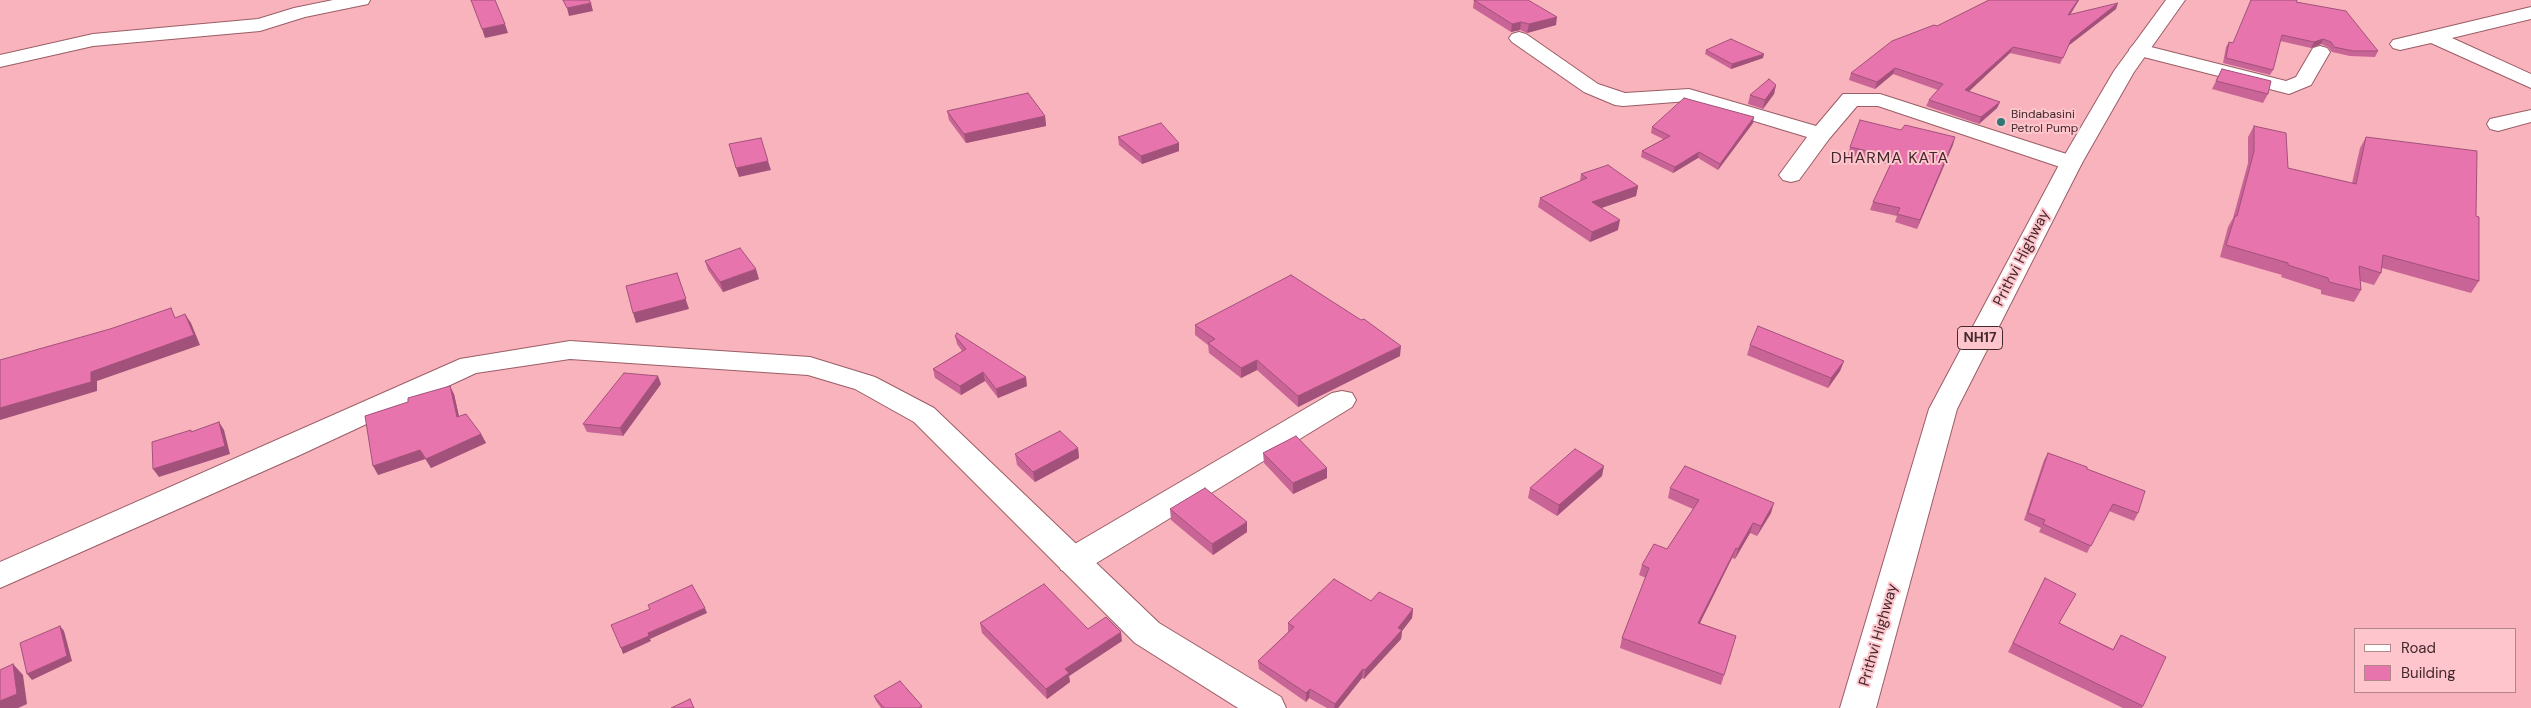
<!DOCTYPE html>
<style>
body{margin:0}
#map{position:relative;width:2531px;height:708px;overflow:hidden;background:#f9b3bc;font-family:"DM Sans",sans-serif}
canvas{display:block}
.legend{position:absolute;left:2354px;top:628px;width:162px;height:65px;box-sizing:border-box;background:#fec5cc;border:1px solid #b3868c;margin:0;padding:6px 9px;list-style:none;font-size:15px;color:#43282c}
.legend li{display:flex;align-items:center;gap:10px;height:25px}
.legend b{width:25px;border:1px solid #b3868c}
</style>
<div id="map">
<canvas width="2531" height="708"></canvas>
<ul class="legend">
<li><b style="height:6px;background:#fff"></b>Road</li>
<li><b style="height:14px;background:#e874ae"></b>Building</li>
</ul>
</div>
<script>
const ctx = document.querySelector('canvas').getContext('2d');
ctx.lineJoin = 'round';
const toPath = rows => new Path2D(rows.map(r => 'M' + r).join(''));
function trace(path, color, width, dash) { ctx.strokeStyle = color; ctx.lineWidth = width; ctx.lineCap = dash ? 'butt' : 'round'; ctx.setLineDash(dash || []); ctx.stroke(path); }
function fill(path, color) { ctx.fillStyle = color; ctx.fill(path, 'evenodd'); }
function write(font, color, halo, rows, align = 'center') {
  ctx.font = font + ' "DM Sans",sans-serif'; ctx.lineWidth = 4; ctx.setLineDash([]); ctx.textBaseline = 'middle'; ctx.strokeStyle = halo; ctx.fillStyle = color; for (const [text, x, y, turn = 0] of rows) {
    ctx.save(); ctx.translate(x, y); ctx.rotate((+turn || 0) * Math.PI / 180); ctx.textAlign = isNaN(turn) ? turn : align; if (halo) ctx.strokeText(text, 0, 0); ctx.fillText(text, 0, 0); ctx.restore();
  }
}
const minor = toPath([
 [333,0,370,0,368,4,305,17,260,31,93,46,0,67,0,55,93,34,258,19,294,8,333,0],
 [2531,7,2531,19,2452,38,2531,74,2531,88,2431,43,2400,50,2393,48,2390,44,2393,40,2531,7],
 [1519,32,1526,34,1598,84,1625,93,1689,89,1816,126,1843,94,1880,94,2079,158,2082,163,2079,168,2071,170,2063,168,1878,106,1857,106,1829,139,1799,180,1791,182,1783,180,1779,175,1807,137,1688,101,1623,106,1615,105,1584,92,1512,42,1509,38,1512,34,1519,32],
 [2139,44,2286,81,2296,77,2313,48,2320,46,2327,48,2330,52,2311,85,2289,94,2132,54,2129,50,2132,46,2139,44],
 [2531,110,2531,122,2498,131,2490,129,2487,124,2490,119,2531,110],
 [1342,391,1352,393,1356,400,1352,407,1085,570,1073,573,1061,570,1057,561,1061,552,1332,393,1342,391]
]);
const secondary = toPath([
 [570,341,810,357,875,377,934,408,1159,623,1281,697,1286,708,1238,708,1135,643,914,422,855,389,808,375,570,359,476,373,300,455,0,588,0,562,460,359,570,341]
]);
const trunk = toPath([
 [2166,0,2185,0,2134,72,2082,163,1957,409,1876,708,1840,708,1929,409,2060,163,2114,71,2166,0]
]);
trace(minor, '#9b5d66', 2);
trace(secondary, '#9b5d66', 2);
trace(trunk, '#9b5d66', 2);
fill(minor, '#fff');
fill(secondary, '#fff');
fill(trunk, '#fff');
fill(toPath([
 [1474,0,1556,25,1527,33,1520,30,1511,32,1473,8],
 [1989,0,2079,0,2070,15,2116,9,2068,46,2060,64,2010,53,1969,91,2000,102,1997,108,1979,124,1926,106,1929,100,1938,90,1893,74,1875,89,1849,80,1851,73,1937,26],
 [2296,2,2378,51,2375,57,2350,56,2332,52,2328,47,2321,44,2311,48,2280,41,2273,70,2270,75,2223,63,2226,47,2229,42,2233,43],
 [1706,50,1763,58,1731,69,1705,54],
 [2222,69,2268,94,2263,103,2212,89],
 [1776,85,1774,94,1763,109,1748,104,1750,95],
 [947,111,1045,116,1046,126,966,143,949,120],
 [1753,123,1718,170,1698,158,1673,173,1641,157,1642,151,1663,139,1651,133,1652,127],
 [2254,126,2288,168,2352,183,2360,148,2366,137,2476,216,2479,281,2471,293,2382,268,2381,273,2374,285,2360,281,2361,290,2354,302,2321,294,2321,290,2281,277,2282,275,2220,257,2228,227,2233,218,2248,163,2248,137],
 [1901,130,1955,137,1917,229,1895,222,1897,216,1870,210,1873,202,1890,165,1848,155,1850,147],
 [1118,137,1179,151,1142,164,1119,145],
 [1581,174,1638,186,1636,196,1601,208,1618,230,1590,242,1538,207,1540,198,1580,181],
 [705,261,759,279,723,292,708,270],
 [1195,325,1400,356,1298,407,1257,370,1241,378,1209,353,1208,345,1195,335],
 [955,336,1027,386,998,398,985,381,961,395,935,378,933,369,962,351,957,344],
 [1750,345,1844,361,1840,371,1828,388,1747,355],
 [661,384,623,436,587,432,583,424],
 [454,394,459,416,481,434,486,443,431,468,425,459,378,475],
 [1078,448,1079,458,1035,482,1017,465,1015,454],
 [1263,453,1327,478,1293,494,1264,463],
 [2048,453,2087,469,2138,513,2134,521,2109,511,2087,553,2039,532,2041,528,2024,520,2044,460],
 [1602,476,1557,516,1528,498,1530,488],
 [1670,488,1771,513,1757,536,1750,533,1735,559,1732,558,1700,623,1736,636,1721,685,1620,648,1622,638,1646,578,1639,575,1642,565,1667,549,1693,509,1668,498],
 [1170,509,1247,532,1213,555,1171,520],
 [2045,578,2059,623,2113,649,2121,635,2143,706,2142,708,2123,708,2008,652],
 [1371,601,1413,609,1412,618,1402,631,1401,639,1364,679,1362,678,1338,708,1327,708,1309,698,1306,702,1259,669,1258,661,1288,632,1288,623],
 [980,623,1088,629,1122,641,1069,676,1070,682,1047,699,982,633],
 [874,696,922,706,922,708,881,708,876,701]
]), '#c86496');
fill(toPath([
 [2078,0,2079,0,2066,21,2068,15],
 [591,3,593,11,569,16,567,8],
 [2118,3,2116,9,2068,46,2060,64,2071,40],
 [1557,17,1556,25,1527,33,1529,24],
 [1521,22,1520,30,1511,32,1512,24],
 [505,24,508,33,485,38,482,29],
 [2323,39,2321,44,2311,48,2314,42],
 [2013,47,2010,53,1963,97,1965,90],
 [1764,54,1763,58,1731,69,1732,64],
 [1895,68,1893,74,1875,89,1877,82],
 [1776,85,1774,94,1763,109,1765,100],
 [2000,102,1997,108,1979,124,1981,117],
 [1045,116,1046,126,966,143,964,134],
 [1754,117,1753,123,1718,170,1720,164],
 [1955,137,1953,145,1917,229,1920,220],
 [1179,143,1179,151,1142,164,1141,156],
 [1699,152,1698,158,1673,173,1675,167],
 [768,161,771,170,739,177,736,168],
 [1638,186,1636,196,1590,212,1592,202],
 [1620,220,1618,230,1590,242,1592,232],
 [756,269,759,279,723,292,720,282],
 [677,273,689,309,636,323,633,313],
 [185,314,191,323,200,345,97,381,97,391,0,420,0,408,91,372],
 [1401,346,1400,356,1298,407,1298,396],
 [1257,360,1257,370,1241,378,1241,368],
 [1844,361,1840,371,1828,388,1831,378],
 [983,372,985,381,961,395,960,386],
 [658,376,661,384,623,436,620,428],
 [1026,377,1027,386,998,398,996,389],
 [450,386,454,394,461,426,457,417],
 [219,422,224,430,230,454,159,477,153,469],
 [481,434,486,443,431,468,426,459],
 [1078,448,1079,458,1035,482,1033,472],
 [420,450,425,459,378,475,373,466],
 [1604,466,1602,476,1557,516,1559,505],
 [1327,468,1327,478,1293,494,1293,483],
 [1774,503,1771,513,1757,536,1761,526],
 [1247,522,1247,532,1213,555,1212,544],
 [1753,523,1750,533,1735,559,1738,549],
 [1736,548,1732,558,1695,633,1698,623],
 [705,608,707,613,650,639,651,641,623,654,621,648,648,633],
 [1413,609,1412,618,1402,631,1401,639,1364,679,1365,670],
 [60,626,64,631,72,661,32,680,27,674],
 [1121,632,1122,641,1069,676,1070,682,1047,699,1046,689,1065,669],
 [13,664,23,675,27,704,18,708,0,708,0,701],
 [1363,669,1362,678,1338,708,1334,708,1335,704],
 [1310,689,1309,698,1306,702,1306,693]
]), '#a2517a');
const building = toPath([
 [471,0,495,0,505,24,482,29,471,0],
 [563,0,589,0,591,3,567,8,563,0],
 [1474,0,1528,0,1557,17,1529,24,1521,22,1512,24,1474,0],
 [1989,0,2078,0,2068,15,2118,3,2071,40,2063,58,2013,47,1965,90,2000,102,1981,117,1929,100,1943,84,1895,68,1877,82,1851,73,1892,41,1934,25,1937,26,1989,0],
 [2251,0,2297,0,2296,2,2346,11,2378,51,2353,51,2334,47,2331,42,2323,39,2314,42,2282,35,2273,70,2226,58,2229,42,2233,43,2251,0],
 [1731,39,1764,54,1732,64,1706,50,1731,39],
 [2222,69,2271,81,2268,94,2216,81,2222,69],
 [1769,79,1776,85,1765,100,1750,95,1769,79],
 [1028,93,1045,116,964,134,947,111,1028,93],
 [1684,98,1754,117,1720,164,1699,152,1675,167,1642,151,1670,136,1652,127,1684,98],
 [1860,120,1901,130,1905,125,1955,137,1920,220,1897,214,1900,208,1873,202,1894,157,1850,147,1860,120],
 [1161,123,1179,143,1141,156,1118,137,1161,123],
 [2254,126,2286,133,2288,168,2356,184,2366,137,2477,151,2476,216,2479,217,2479,281,2383,255,2381,273,2359,266,2361,290,2329,282,2328,278,2288,265,2288,263,2226,245,2235,216,2237,216,2254,151,2254,126],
 [761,138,768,161,736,168,729,144,761,138],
 [1608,165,1638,186,1592,202,1620,220,1592,232,1540,198,1587,178,1581,174,1608,165],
 [740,248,756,269,720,282,705,261,740,248],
 [677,273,686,299,633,313,626,286,677,273],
 [1291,275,1361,320,1364,319,1401,346,1298,396,1257,360,1241,368,1208,343,1215,339,1195,325,1291,275],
 [171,308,175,318,185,314,194,335,91,372,91,382,0,408,0,360,110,329,171,308],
 [1758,326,1844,361,1831,378,1750,345,1758,326],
 [957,333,1026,377,996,389,983,372,960,386,933,369,966,349,955,336,957,333],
 [624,373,658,376,620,428,583,424,624,373],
 [450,386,457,417,466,414,481,434,426,459,420,450,373,466,365,416,408,402,408,398,450,386],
 [219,422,225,446,153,469,152,442,191,430,191,432,219,422],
 [1060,431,1078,448,1033,472,1015,454,1060,431],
 [1296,436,1327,468,1293,483,1263,453,1296,436],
 [1575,449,1604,466,1559,505,1530,488,1575,449],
 [2048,453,2087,467,2087,469,2145,491,2138,513,2113,504,2091,546,2043,524,2045,520,2028,513,2048,453],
 [1685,466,1774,503,1761,526,1753,523,1738,549,1736,548,1698,623,1736,636,1724,675,1622,638,1649,568,1642,565,1654,544,1667,549,1699,500,1670,488,1685,466],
 [1205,488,1247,522,1212,544,1170,509,1205,488],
 [2045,578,2076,594,2059,623,2113,650,2121,635,2166,657,2143,706,2013,643,2045,578],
 [1334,579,1371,601,1379,592,1413,609,1398,628,1402,630,1365,670,1363,669,1335,704,1310,689,1306,693,1258,661,1294,627,1288,623,1334,579],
 [1044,584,1088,629,1106,617,1121,632,1065,669,1069,673,1046,689,980,623,1044,584],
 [692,585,705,608,648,633,649,636,621,648,611,625,650,609,648,605,692,585],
 [60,626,67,656,27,674,20,643,60,626],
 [13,664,17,694,0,701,0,670,13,664],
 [900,681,922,706,919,708,884,708,874,696,900,681],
 [690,699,694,708,671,708,690,699]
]);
fill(building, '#e874ae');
trace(building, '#a2517a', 1);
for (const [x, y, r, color] of [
 [2001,122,5,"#2e7773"]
]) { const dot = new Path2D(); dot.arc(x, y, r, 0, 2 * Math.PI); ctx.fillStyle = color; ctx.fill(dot); trace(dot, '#fec5cc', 2); }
write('12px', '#43282c', '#fec5cc', [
 ["Bindabasini",2011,115],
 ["Petrol Pump",2011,129]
], 'left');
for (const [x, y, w] of [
 [1980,338,45]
]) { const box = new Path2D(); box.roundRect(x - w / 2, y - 11.5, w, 23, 4); ctx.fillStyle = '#fec5cc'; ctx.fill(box); trace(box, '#43282c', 1); }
write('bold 14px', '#43282c', null, [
 ["NH17",1980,338]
]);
write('15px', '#43282c', '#fec5cc', [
 ["Prithvi Highway",2022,258,-63],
 ["Prithvi Highway",1879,635,-74]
]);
ctx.letterSpacing = '1px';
write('16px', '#43282c', '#fec5cc', [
 ["DHARMA KATA",1890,159]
]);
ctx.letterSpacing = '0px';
</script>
